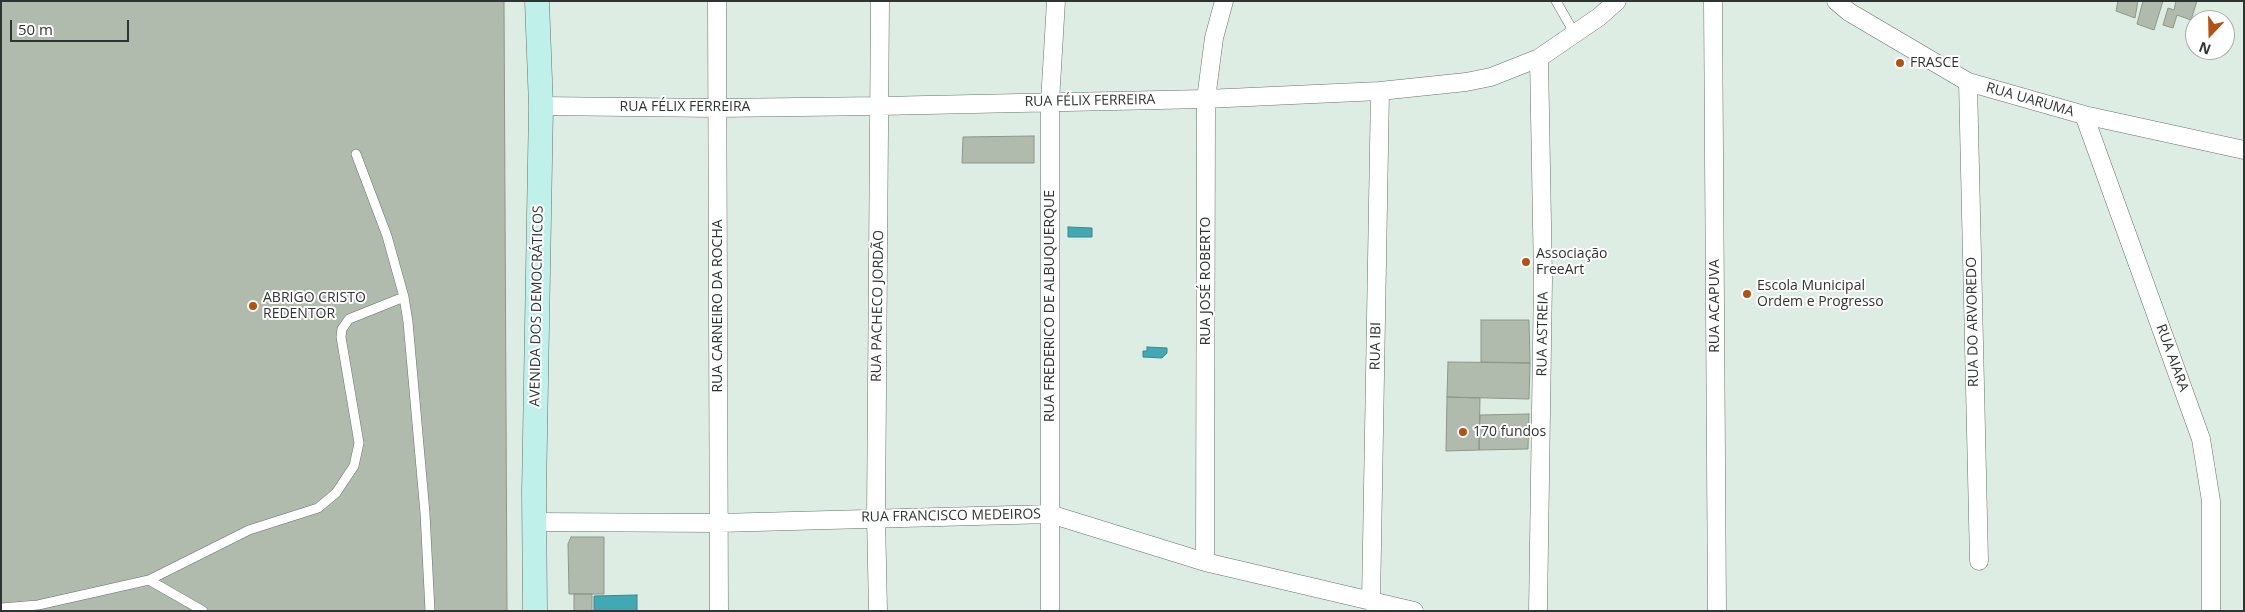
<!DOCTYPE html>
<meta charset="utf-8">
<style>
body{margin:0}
#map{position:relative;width:2245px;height:612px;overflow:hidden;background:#ddede4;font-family:"Open Sans",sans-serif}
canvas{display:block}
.frame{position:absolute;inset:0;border:2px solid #2e3431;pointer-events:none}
.north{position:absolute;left:2185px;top:10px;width:50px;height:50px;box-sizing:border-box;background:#fff;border:1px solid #abaead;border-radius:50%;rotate:201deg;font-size:14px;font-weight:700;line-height:20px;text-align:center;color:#2e3431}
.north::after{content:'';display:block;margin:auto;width:18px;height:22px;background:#b45214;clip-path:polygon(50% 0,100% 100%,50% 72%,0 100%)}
.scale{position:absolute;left:10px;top:20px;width:119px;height:22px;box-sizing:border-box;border:2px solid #2e3431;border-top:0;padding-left:6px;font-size:15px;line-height:18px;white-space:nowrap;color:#2e3431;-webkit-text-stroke:4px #fff;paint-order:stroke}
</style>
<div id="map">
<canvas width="2245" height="612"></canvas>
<div class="frame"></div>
<div class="north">N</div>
<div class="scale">50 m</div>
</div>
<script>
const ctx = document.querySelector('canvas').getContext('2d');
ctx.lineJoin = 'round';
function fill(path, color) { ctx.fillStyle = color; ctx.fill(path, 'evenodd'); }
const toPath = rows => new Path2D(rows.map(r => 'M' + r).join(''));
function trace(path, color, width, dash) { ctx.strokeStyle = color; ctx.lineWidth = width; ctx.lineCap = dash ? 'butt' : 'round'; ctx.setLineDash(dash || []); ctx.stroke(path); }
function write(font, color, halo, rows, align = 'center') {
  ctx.font = font + ' "Open Sans",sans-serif'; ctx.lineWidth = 4; ctx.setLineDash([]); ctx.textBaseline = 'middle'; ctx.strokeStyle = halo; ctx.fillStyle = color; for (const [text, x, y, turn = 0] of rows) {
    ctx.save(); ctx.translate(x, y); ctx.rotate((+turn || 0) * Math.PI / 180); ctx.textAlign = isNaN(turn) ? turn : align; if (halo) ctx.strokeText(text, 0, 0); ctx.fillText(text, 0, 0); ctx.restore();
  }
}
const water = toPath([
 [1068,227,1092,228,1092,237,1068,237,1068,227],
 [1147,347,1167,348,1167,353,1162,358,1143,357,1143,351,1147,351,1147,347],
 [637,595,637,611,594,611,594,596,637,595]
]);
fill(water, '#41a9b4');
trace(water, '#3b868d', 1);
const building = toPath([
 [1,1,504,1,507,611,1,611,1,1],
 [2118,1,2138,1,2135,18,2116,11,2118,1],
 [2143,1,2163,1,2154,30,2137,24,2143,1],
 [2176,1,2197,1,2191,20,2177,15,2173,28,2163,25,2168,8,2174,10,2176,1],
 [1034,136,1034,163,962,163,963,137,1034,136],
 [1481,320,1529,320,1530,363,1481,362,1481,320],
 [1448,362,1530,363,1529,399,1447,397,1448,362],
 [1447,397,1480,398,1479,450,1446,451,1447,397],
 [1529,414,1528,449,1479,450,1480,415,1529,414],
 [571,537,604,537,604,594,569,594,568,544,571,537],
 [574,594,592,594,592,611,574,611,574,594]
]);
fill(building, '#b0baad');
trace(building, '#8d9689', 1);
const lane = toPath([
 [1556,1,1575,34],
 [356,154,387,236,404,297,408,322,425,513,430,611],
 [149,580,249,530,318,508,336,493,354,466,359,443,341,337,342,329,349,319,404,297],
 [1,608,38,605,149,580,203,611]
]);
const street = toPath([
 [717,1,719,611],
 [1713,1,1717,611],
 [1836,1,1849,12,1968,82,2084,115,2244,150],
 [1968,82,1979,561],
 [541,106,717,108,880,106,1206,99,1380,91,1466,82,1491,77,1539,58,1599,17,1617,1],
 [2084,115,2201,439,2211,501,2211,611],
 [534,522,719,523,1050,514,1205,562,1414,611],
 [1205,562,1206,99,1214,38,1224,1],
 [1371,602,1380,91],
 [878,611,876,518,880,1],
 [1050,611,1050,102,1056,1],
 [1538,611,1543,279,1539,58]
]);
const secondary = toPath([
 [535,611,534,492,541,106,537,1]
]);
trace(lane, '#65736b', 10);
trace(street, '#65736b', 19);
trace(secondary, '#65736b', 25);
trace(lane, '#fff', 9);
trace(street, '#fff', 18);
trace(secondary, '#bff0ea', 24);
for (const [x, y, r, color] of [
 [1900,63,5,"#b45214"],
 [1526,262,5,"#b45214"],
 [1747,294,5,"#b45214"],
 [253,306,5,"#b45214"],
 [1463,432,5,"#b45214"]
]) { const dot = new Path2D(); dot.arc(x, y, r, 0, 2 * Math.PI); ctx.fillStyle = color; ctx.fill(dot); trace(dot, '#fff', 2); }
write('14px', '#2e3431', '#fff', [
 ["FRASCE",1910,63],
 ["Associação",1536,254],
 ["FreeArt",1536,270],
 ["Escola Municipal",1757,286],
 ["Ordem e Progresso",1757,302],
 ["ABRIGO CRISTO",263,298],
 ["REDENTOR",263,314],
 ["170 fundos",1473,432]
], 'left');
write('14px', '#2e3431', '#fff', [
 ["RUA UARUMA",2030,100,16],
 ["RUA FÉLIX FERREIRA",1090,101,-1],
 ["RUA FÉLIX FERREIRA",685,107],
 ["RUA JOSÉ ROBERTO",1206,281,-90],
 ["AVENIDA DOS DEMOCRÁTICOS",537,306,-89],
 ["RUA CARNEIRO DA ROCHA",718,306,-90],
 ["RUA PACHECO JORDÃO",878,306,-89],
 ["RUA FREDERICO DE ALBUQUERQUE",1050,306,-90],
 ["RUA ACAPUVA",1715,306,-90],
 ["RUA DO ARVOREDO",1973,322,-91],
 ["RUA ASTREIA",1543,334,-89],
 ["RUA IBI",1376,346,-89],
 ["RUA AIARA",2172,358,70],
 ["RUA FRANCISCO MEDEIROS",951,516,-1]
]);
</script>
